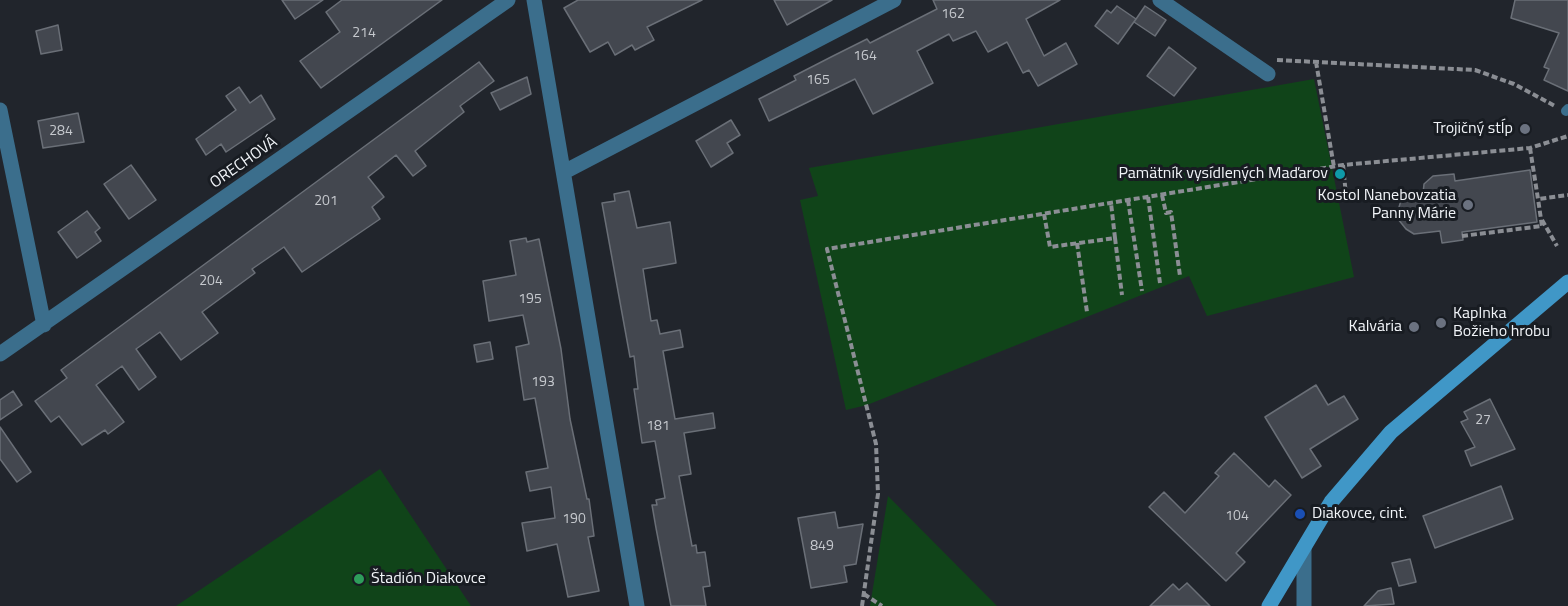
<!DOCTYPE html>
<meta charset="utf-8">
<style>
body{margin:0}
canvas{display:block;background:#21252c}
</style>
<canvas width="1568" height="606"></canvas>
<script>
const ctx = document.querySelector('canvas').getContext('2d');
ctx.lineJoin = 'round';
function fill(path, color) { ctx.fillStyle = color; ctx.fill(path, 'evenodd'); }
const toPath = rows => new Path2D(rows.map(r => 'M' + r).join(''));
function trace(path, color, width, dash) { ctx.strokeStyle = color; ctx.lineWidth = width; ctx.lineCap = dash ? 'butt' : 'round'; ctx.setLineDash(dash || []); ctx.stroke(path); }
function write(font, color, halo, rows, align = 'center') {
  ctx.font = font + ' "Titillium Web",sans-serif'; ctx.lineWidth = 6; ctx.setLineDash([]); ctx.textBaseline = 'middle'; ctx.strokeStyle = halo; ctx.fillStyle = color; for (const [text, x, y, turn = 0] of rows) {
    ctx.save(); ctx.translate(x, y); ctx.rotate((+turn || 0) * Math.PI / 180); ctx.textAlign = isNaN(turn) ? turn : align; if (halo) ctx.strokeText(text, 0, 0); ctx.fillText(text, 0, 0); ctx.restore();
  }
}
fill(toPath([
 [1314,79,1354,277,1207,316,1189,276,867,405,846,410,800,200,818,196,809,168],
 [380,469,471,606,176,606],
 [888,496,997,606,870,606]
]), '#104419');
const building = toPath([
 [282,0,323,0,295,19,282,0],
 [342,0,442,0,321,88,300,61,340,32,326,12,342,0],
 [578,0,702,0,647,27,654,40,635,50,632,45,615,55,608,42,590,52,564,8,578,0],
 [774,0,832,0,787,25,774,0],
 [933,0,1060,0,1026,19,1044,56,1066,43,1077,64,1038,86,1029,70,1023,73,1007,42,988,52,976,31,953,41,949,34,917,51,933,83,873,114,855,79,769,121,759,99,796,80,794,76,833,56,867,39,870,43,937,9,933,0],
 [1515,0,1568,0,1568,91,1544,80,1549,69,1544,67,1559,33,1511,18,1515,0],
 [1117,6,1136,19,1118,44,1095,26,1107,10,1111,13,1117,6],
 [1145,6,1166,20,1155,36,1134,22,1145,6],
 [58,25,62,50,41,54,36,31,58,25],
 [1169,47,1196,68,1174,96,1147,76,1169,47],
 [479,62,494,81,460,106,464,112,415,151,426,166,413,176,396,155,368,177,384,197,372,207,380,219,302,272,284,247,252,269,255,273,202,312,218,333,181,360,160,332,136,349,156,377,139,390,122,366,96,385,124,422,108,434,105,430,82,445,59,416,51,422,35,401,67,378,61,370,479,62],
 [527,77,531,94,500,110,491,93,527,77],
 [239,87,250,103,261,95,275,119,226,152,221,144,206,155,196,139,236,110,226,96,239,87],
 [78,113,84,142,43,148,38,121,78,113],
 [731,120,740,135,727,143,733,153,711,167,696,141,731,120],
 [131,165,156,200,129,219,104,184,131,165],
 [1530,170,1537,222,1462,232,1463,240,1442,243,1440,231,1414,234,1406,229,1398,219,1397,214,1402,197,1423,194,1424,184,1433,176,1454,174,1455,181,1530,170],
 [629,191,637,228,670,222,676,263,643,269,651,321,657,320,660,334,680,330,683,347,663,351,675,419,713,413,715,428,684,433,691,474,679,476,692,546,696,545,697,553,705,552,710,586,703,587,706,606,671,606,656,528,652,505,657,505,656,500,665,498,655,441,642,443,634,389,638,389,634,356,630,357,602,203,615,201,614,194,629,191],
 [87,211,100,228,95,232,101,241,77,258,58,232,87,211],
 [526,238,527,242,539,239,561,349,570,419,587,499,589,499,594,536,588,537,599,591,568,597,557,544,527,551,522,523,555,518,551,487,530,491,526,472,548,468,535,398,524,400,516,347,529,344,523,315,489,321,483,281,516,275,510,241,526,238],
 [490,342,493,359,477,362,474,345,490,342],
 [1316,385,1328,405,1344,396,1358,419,1310,449,1321,466,1302,478,1265,417,1316,385],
 [13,391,22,405,0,420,0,400,13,391],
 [1490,399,1515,449,1471,466,1465,451,1475,447,1461,422,1468,419,1464,412,1490,399],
 [0,427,31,472,17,482,0,459,0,427],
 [1234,453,1269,487,1275,480,1291,495,1236,553,1245,562,1226,581,1149,507,1164,492,1185,513,1219,476,1215,473,1234,453],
 [1501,486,1513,519,1435,548,1423,516,1501,486],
 [835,512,838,528,863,524,856,564,844,566,847,582,811,588,798,518,835,512],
 [1410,559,1416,582,1399,586,1392,563,1410,559],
 [1187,583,1210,606,1150,606,1173,584,1179,590,1187,583],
 [1391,588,1394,604,1364,606,1378,591,1391,588]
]);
fill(building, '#43474f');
trace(building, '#6a6f77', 1.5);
trace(toPath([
 [1277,60,1475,70,1514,84,1555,106],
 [1316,62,1334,167],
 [1530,148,1538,199,1568,195],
 [1343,165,1346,195],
 [1162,195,1166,213,1171,212,1180,276],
 [1148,197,1160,283],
 [1128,200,1142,291],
 [1044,214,1050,247,1115,238,1111,203],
 [1542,220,1557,246],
 [1462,236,1542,226,1538,199],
 [1115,238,1122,295],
 [1077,243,1087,312],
 [864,594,882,606],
 [862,606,878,494,876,444,827,249,1343,165,1530,148,1568,136]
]), '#8b8e94', 4, [6, 3]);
trace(toPath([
 [1566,111,1568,109]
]), '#3b6e8c', 10);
trace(toPath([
 [534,0,637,606],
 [1160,0,1268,74],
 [0,110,44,325],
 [564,172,894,0],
 [0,354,508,0],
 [1304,548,1304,606]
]), '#3b6e8c', 15);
trace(toPath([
 [1269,606,1331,502,1391,432,1568,282]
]), '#4097c7', 15);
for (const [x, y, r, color] of [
 [1525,129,6,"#6b7280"],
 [1340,174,6,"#0f9aa8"],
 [1468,205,6,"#6b7280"],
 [1441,323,6,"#6b7280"],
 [1414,327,6,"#6b7280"],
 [1300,514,6,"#1a4fb4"],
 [359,579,6,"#2e9e5b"]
]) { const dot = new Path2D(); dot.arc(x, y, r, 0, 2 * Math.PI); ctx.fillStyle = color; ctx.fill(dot); trace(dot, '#181c22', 2); }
write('14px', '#c6c9ce', null, [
 ["162",953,15],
 ["214",364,34],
 ["164",865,57],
 ["165",818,81],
 ["284",61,132],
 ["201",326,202],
 ["204",211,282],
 ["195",530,300],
 ["193",543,383],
 ["27",1483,421],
 ["181",658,427],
 ["104",1237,517],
 ["190",574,520],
 ["849",822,547]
]);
write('16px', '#f1f4f8', '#181c22', [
 ["Trojičný stĺp",1513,129],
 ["Pamätník vysídlených Maďarov",1328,174],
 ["Kostol Nanebovzatia",1456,196],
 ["Panny Márie",1456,214],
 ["Kaplnka",1453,314,"left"],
 ["Božieho hrobu",1453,332,"left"],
 ["Kalvária",1402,327],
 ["Diakovce, cint.",1312,514,"left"],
 ["Štadión Diakovce",371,579,"left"]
], 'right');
write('16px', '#f1f4f8', '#181c22', [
 ["ORECHOVÁ",244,163,-35]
]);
</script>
